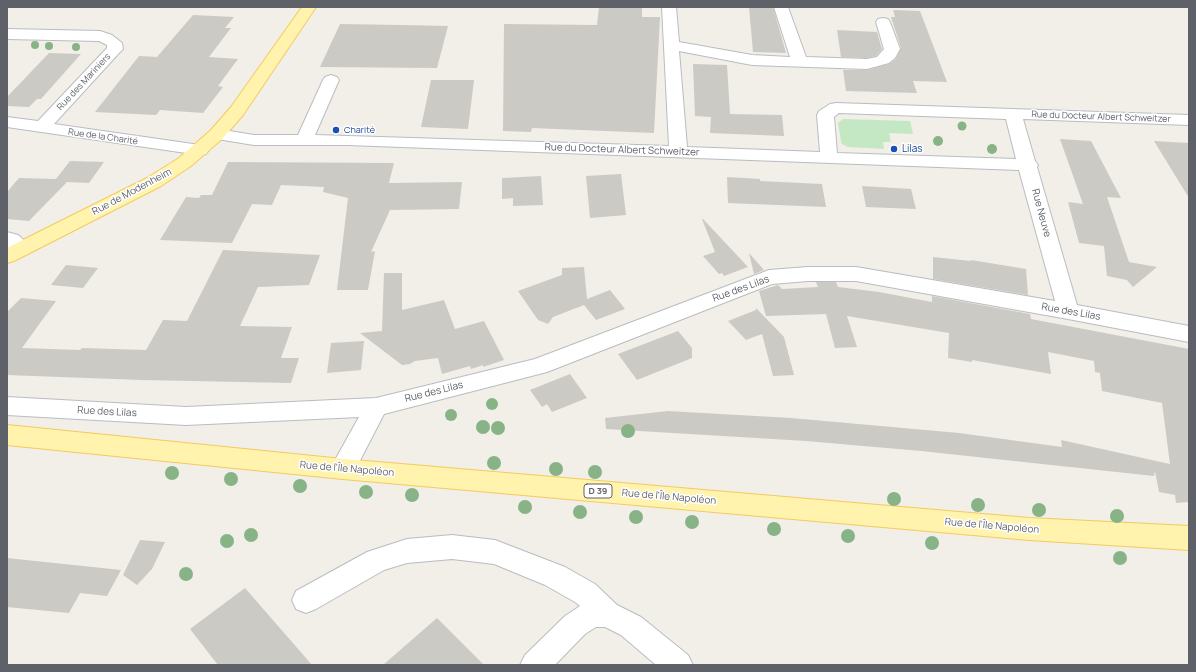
<!DOCTYPE html>
<meta charset="utf-8">
<style>
body{margin:0}
#map{position:relative;width:1196px;height:672px;overflow:hidden;background:#f1efe7;font-family:Manrope,sans-serif}
canvas{display:block}
.frame{position:absolute;inset:0;border:8px solid #5e6268;pointer-events:none}
</style>
<div id="map">
<canvas width="1196" height="672"></canvas>
<div class="frame"></div>
</div>
<script>
const ctx = document.querySelector('canvas').getContext('2d');
ctx.lineJoin = 'round';
function fill(path, color) { ctx.fillStyle = color; ctx.fill(path, 'evenodd'); }
const toPath = rows => new Path2D(rows.map(r => 'M' + r).join(''));
function trace(path, color, width, dash) { ctx.strokeStyle = color; ctx.lineWidth = width; ctx.lineCap = dash ? 'butt' : 'round'; ctx.setLineDash(dash || []); ctx.stroke(path); }
function write(font, color, halo, rows, align = 'center') {
  ctx.font = font + ' Manrope,sans-serif'; ctx.lineWidth = 3; ctx.setLineDash([]); ctx.textBaseline = 'middle'; ctx.strokeStyle = halo; ctx.fillStyle = color; for (const [text, x, y, turn = 0] of rows) {
    ctx.save(); ctx.translate(x, y); ctx.rotate((+turn || 0) * Math.PI / 180); ctx.textAlign = isNaN(turn) ? turn : align; if (halo) ctx.strokeText(text, 0, 0); ctx.fillText(text, 0, 0); ctx.restore();
  }
}
fill(toPath([
 [843,119,910,121,913,134,889,133,891,142,883,142,884,149,848,147,842,144,841,141,838,123]
]), '#c4e8c4');
fill(toPath([
 [599,7,642,7,642,17,660,17,654,133,532,128,531,132,503,131,504,24,597,25],
 [749,7,773,7,786,53,753,52],
 [893,10,920,11,947,82,913,81,917,93,846,91,843,70,867,70,889,64,896,59,901,48,891,17,895,17],
 [193,15,234,17,225,28,231,28,209,57,238,59,218,86,223,87,203,113,160,110,156,115,95,112,139,56,157,57],
 [340,24,402,25,448,26,437,68,320,67],
 [837,30,877,32,882,49,876,56,867,58,841,57],
 [49,53,81,54,41,99,37,99,29,107,7,106,7,97],
 [693,64,727,65,730,114,782,115,784,136,710,133,711,117,695,116],
 [431,80,474,80,468,129,421,127],
 [1060,139,1091,141,1121,198,1107,197,1129,262,1157,267,1133,287,1127,280,1107,276,1104,246,1079,243,1068,202,1083,204],
 [1154,141,1189,143,1189,198],
 [70,161,104,162,89,183,67,182,29,221,7,219,7,192,19,178,56,179],
 [228,162,394,163,389,183,462,182,459,209,390,210,371,252,375,251,368,290,337,290,348,198,323,192,324,187,281,185,272,205,252,204,232,243,160,240,186,197,199,198,201,195,212,195],
 [621,174,626,215,590,218,586,176],
 [541,176,543,205,513,206,513,198,502,199,502,178],
 [727,177,760,179,760,181,822,184,826,207,728,203],
 [862,186,911,189,916,209,866,207],
 [702,219,703,219,748,267,724,276,722,273,719,274,703,256,715,252],
 [223,250,320,255,309,285,258,287,240,326,292,327,281,358,299,358,291,383,142,380,7,375,7,312,21,298,56,301,22,348,80,350,82,348,146,350,163,320,187,321],
 [749,253,764,270,754,274],
 [933,257,971,261,971,260,1026,269,1028,295,933,279],
 [66,265,98,268,83,288,51,285],
 [584,267,587,299,610,290,625,309,596,320,584,305,553,317,548,324,538,320,518,291,562,275,562,268],
 [384,273,402,273,402,310,444,300,455,329,484,321,504,360,483,367,483,365,471,369,470,366,442,374,438,358,415,361,410,364,402,365,360,333,382,331],
 [816,282,836,282,838,287,879,292,932,302,932,296,1030,314,1031,319,1189,349,1189,502,1176,503,1175,495,1159,492,1155,471,1154,476,921,451,806,441,606,429,605,418,668,411,791,418,959,433,1062,447,1061,440,1170,464,1162,403,1102,391,1100,373,1095,372,1094,361,1048,352,1051,374,972,360,972,362,948,358,949,333,847,316,857,347,835,348,826,314,766,316,759,291,778,285,782,289,818,287],
 [756,308,784,337,794,375,773,376,762,334,746,340,728,321,756,310],
 [678,331,692,348,692,358,637,380,618,354],
 [364,341,361,370,327,373,331,343],
 [570,374,587,398,552,412,547,404,542,407,530,390],
 [140,540,165,542,152,569,137,585,123,575],
 [7,558,121,570,107,596,80,593,69,613,7,607],
 [245,588,312,665,218,665,190,629],
 [437,618,484,665,383,665]
]), '#cccac4');
const minor = toPath([
 [662,7,676,7,679,42,752,55,790,57,774,7,788,7,806,57,867,59,877,57,884,49,876,22,878,19,883,18,888,19,890,22,900,49,895,58,889,63,867,69,752,65,679,51,687,147,820,152,817,115,819,111,830,104,836,103,1189,115,1189,125,1023,119,1035,161,1038,165,1037,167,1077,305,1189,326,1189,342,1068,319,856,281,808,281,772,284,547,372,384,414,352,476,343,479,334,476,330,469,359,417,186,425,7,415,7,397,186,407,376,398,535,359,769,270,808,267,856,267,1055,301,1019,170,348,145,254,145,217,139,211,138,208,134,211,130,217,129,254,135,298,135,323,80,325,77,331,75,337,77,339,80,315,135,669,146,662,7],
 [839,113,1006,119,1016,159,837,153,834,117,839,113],
 [7,29,100,31,112,35,122,43,123,49,120,52,54,124,200,145,206,146,209,150,206,154,200,155,7,127,7,117,38,121,107,48,107,45,99,41,7,39,7,29],
 [7,232,18,235,28,244,31,249,28,254,21,256,14,254,7,247,7,232],
 [452,535,495,540,565,567,595,584,617,605,641,617,688,655,693,665,656,665,621,635,605,627,596,627,585,634,555,665,520,665,525,655,565,616,580,606,575,602,545,585,494,564,452,559,407,563,384,570,316,609,306,613,296,609,292,600,296,591,367,552,407,539,452,535]
]);
const major = toPath([
 [302,7,316,7,243,115,223,138,191,166,161,186,14,261,7,263,7,248,147,178,179,158,211,130,231,107,302,7],
 [7,425,343,459,1029,518,1189,526,1189,550,1029,540,343,479,7,445,7,425]
]);
trace(minor, '#b9bcc1', 2);
trace(major, '#f3cb5e', 2);
fill(minor, '#fff');
fill(major, '#fff3ae');
ctx.fillStyle = '#88b387';
for (const [x, y, r] of [
 [35,45,4],
 [49,46,4],
 [76,47,4],
 [962,126,4.5],
 [938,141,5],
 [992,149,5],
 [492,404,6],
 [451,415,6],
 [483,427,7],
 [498,428,7],
 [628,431,7],
 [494,463,7],
 [556,469,7],
 [595,472,7],
 [172,473,7],
 [231,479,7],
 [300,486,7],
 [366,492,7],
 [412,495,7],
 [894,499,7],
 [978,505,7],
 [525,507,7],
 [1039,510,7],
 [580,512,7],
 [1117,516,7],
 [636,517,7],
 [692,522,7],
 [774,529,7],
 [251,535,7],
 [848,536,7],
 [227,541,7],
 [932,543,7],
 [1120,558,7],
 [186,574,7]
]) { ctx.beginPath(); ctx.arc(x, y, r, 0, 2 * Math.PI); ctx.fill(); }
for (const [x, y, r, color] of [
 [336,130,4,"#1a4fb4"],
 [894,149,4,"#1a4fb4"]
]) { const dot = new Path2D(); dot.arc(x, y, r, 0, 2 * Math.PI); ctx.fillStyle = color; ctx.fill(dot); trace(dot, '#fff', 1.5); }
write('9px', '#5e6268', '#fff', [
 ["Rue des Mariniers",84,82,-47],
 ["Rue du Docteur Albert Schweitzer",1101,117,2],
 ["Rue de la Charité",103,137,8]
]);
write('9px', '#164399', '#fff', [
 ["Charité",344,130]
], 'left');
for (const [x, y, w] of [
 [598,491,28]
]) { const box = new Path2D(); box.roundRect(x - w / 2, y - 7, w, 14, 3); ctx.fillStyle = '#fff'; ctx.fill(box); trace(box, '#5e6268', 1); }
write('bold 9px', '#5e6268', null, [
 ["D 39",598,491]
]);
write('10px', '#164399', '#fff', [
 ["Lilas",902,149]
], 'left');
write('10px', '#5e6268', '#fff', [
 ["Rue du Docteur Albert Schweitzer",622,150,2],
 ["Rue de Modenheim",132,192,-28],
 ["Rue Neuve",1041,213,75],
 ["Rue des Lilas",741,289,-20],
 ["Rue des Lilas",1071,312,10],
 ["Rue des Lilas",434,392,-14],
 ["Rue des Lilas",107,412,3],
 ["Rue de l'Île Napoléon",347,469,5],
 ["Rue de l'Île Napoléon",669,497,5],
 ["Rue de l'Île Napoléon",992,526,5]
]);
</script>
